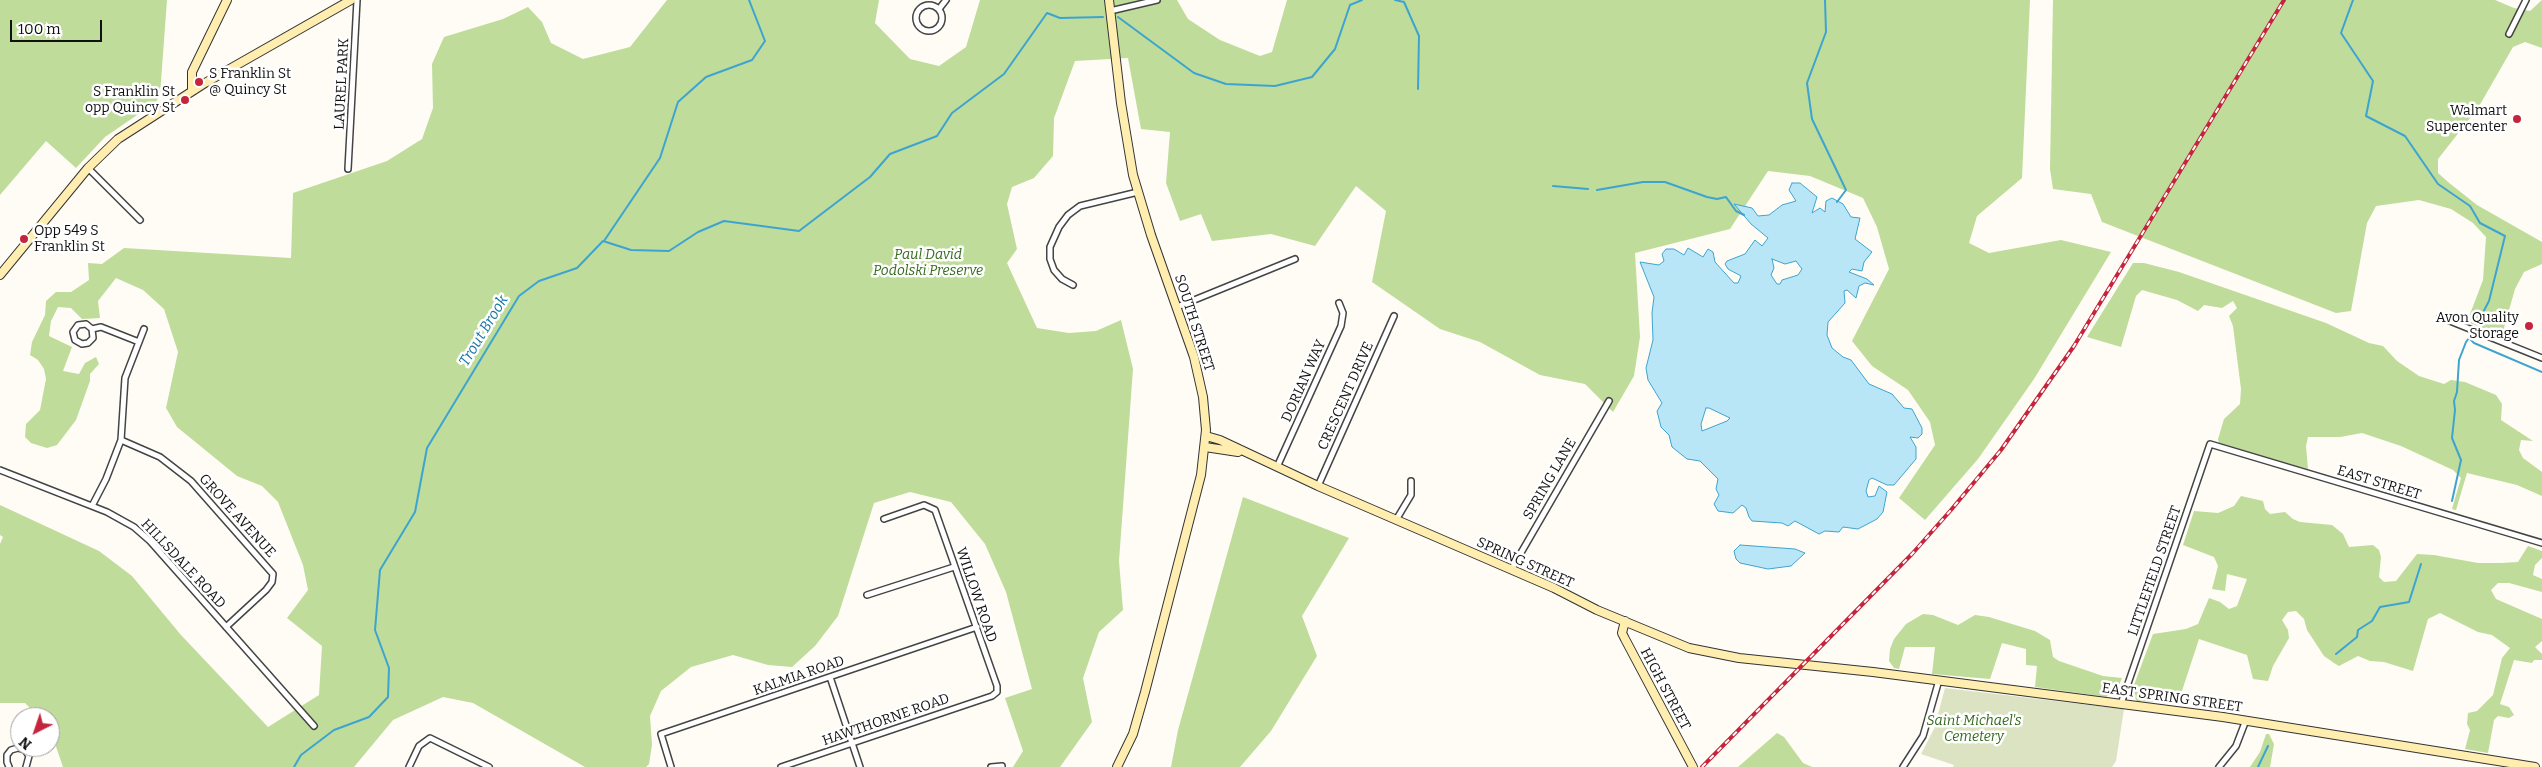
<!DOCTYPE html>
<style>
body{margin:0}
#map{position:relative;width:2542px;height:767px;overflow:hidden;background:#fffcf5;font-family:Bitter,serif}
canvas{display:block}
.north{position:absolute;left:10px;top:707px;width:50px;height:50px;box-sizing:border-box;background:#fff;border:1px solid #a0a0a0;border-radius:50%;rotate:221deg;font-size:14px;font-weight:700;line-height:20px;text-align:center;color:#111}
.north::after{content:'';display:block;margin:auto;width:18px;height:22px;background:#c5253c;clip-path:polygon(50% 0,100% 100%,50% 72%,0 100%)}
.scale{position:absolute;left:10px;top:20px;width:92px;height:22px;box-sizing:border-box;border:2px solid #111;border-top:0;padding-left:6px;font-size:15px;line-height:18px;white-space:nowrap;color:#111;-webkit-text-stroke:4px #fff;paint-order:stroke}
</style>
<div id="map">
<canvas width="2542" height="767"></canvas>
<div class="north">N</div>
<div class="scale">100 m</div>
</div>
<script>
const ctx = document.querySelector('canvas').getContext('2d');
ctx.lineJoin = 'round';
function fill(path, color) { ctx.fillStyle = color; ctx.fill(path, 'evenodd'); }
const toPath = rows => new Path2D(rows.map(r => 'M' + r).join(''));
function trace(path, color, width, dash) { ctx.strokeStyle = color; ctx.lineWidth = width; ctx.lineCap = dash ? 'butt' : 'round'; ctx.setLineDash(dash || []); ctx.stroke(path); }
function write(font, color, halo, rows, align = 'center') {
  ctx.font = font + ' Bitter,serif'; ctx.lineWidth = 5; ctx.setLineDash([]); ctx.textBaseline = 'middle'; ctx.strokeStyle = halo; ctx.fillStyle = color; for (const [text, x, y, turn = 0] of rows) {
    ctx.save(); ctx.translate(x, y); ctx.rotate((+turn || 0) * Math.PI / 180); ctx.textAlign = isNaN(turn) ? turn : align; if (halo) ctx.strokeText(text, 0, 0); ctx.fillText(text, 0, 0); ctx.restore();
  }
}
fill(toPath([
 [0,0,167,0,160,95,156,102,105,137,76,168,46,141,0,195],
 [667,0,879,0,875,23,910,59,939,66,966,47,980,0,1177,0,1188,19,1220,40,1260,56,1272,52,1287,0,2030,0,2022,178,1977,216,1969,243,1989,253,2061,240,2111,252,2034,379,1978,459,1925,520,1899,498,1935,445,1930,422,1908,390,1872,366,1852,341,1889,269,1877,227,1863,198,1810,176,1768,171,1730,229,1635,253,1640,337,1634,376,1613,412,1585,384,1540,375,1480,342,1440,329,1372,282,1386,211,1356,186,1315,246,1271,234,1212,241,1201,214,1180,221,1166,183,1170,132,1141,129,1128,58,1075,61,1054,118,1053,156,1034,178,1012,187,1007,204,1017,249,1007,263,1037,328,1069,333,1096,331,1121,320,1133,369,1119,561,1123,610,1099,632,1083,678,1092,722,1060,767,1013,767,1023,751,1005,698,1032,689,1006,592,985,544,951,502,910,492,874,503,838,616,815,646,792,667,768,665,733,655,691,667,661,691,650,716,652,745,649,764,646,767,585,767,473,703,443,697,393,720,354,767,63,767,50,729,50,717,39,717,25,703,0,703,0,544,3,537,0,535,0,505,99,551,132,576,181,635,268,727,319,695,322,646,287,618,308,590,303,565,278,502,262,486,237,476,177,427,166,408,178,352,164,309,143,290,116,278,98,301,100,318,82,319,71,308,58,307,51,321,49,336,72,347,63,371,79,374,85,363,96,357,99,364,90,374,90,381,76,420,57,445,47,448,31,443,25,437,26,424,40,410,46,379,44,369,38,360,30,355,32,342,45,315,46,301,56,292,71,292,89,280,88,263,102,264,124,248,291,258,293,193,387,161,422,139,433,108,432,64,444,37,503,19,528,7,542,22,551,43,583,59,630,47],
 [2053,0,2495,0,2514,8,2530,11,2542,0,2542,48,2525,42,2513,47,2478,108,2438,159,2438,173,2448,182,2477,205,2542,242,2542,264,2524,272,2515,289,2502,335,2467,322,2483,280,2486,237,2473,223,2451,209,2419,200,2376,206,2367,223,2351,311,2336,313,2102,222,2091,194,2053,189,2050,169],
 [2133,263,2144,263,2179,272,2326,323,2369,343,2383,346,2397,361,2419,376,2444,384,2451,380,2465,382,2496,395,2502,404,2501,420,2533,441,2521,440,2519,450,2523,458,2542,472,2542,496,2517,485,2467,473,2456,510,2452,509,2461,478,2453,470,2401,446,2362,433,2340,437,2308,437,2306,446,2308,469,2219,444,2218,439,2224,419,2240,404,2241,389,2233,326,2229,316,2237,308,2233,301,2222,308,2204,305,2198,311,2177,300,2142,290,2136,296,2121,347,2087,337],
 [2241,496,2263,501,2265,509,2270,514,2285,512,2293,519,2300,522,2332,525,2343,534,2349,547,2373,545,2379,550,2381,557,2379,577,2384,582,2396,581,2417,554,2434,555,2478,563,2501,563,2518,562,2528,546,2542,551,2542,558,2535,565,2533,575,2542,579,2542,592,2509,583,2498,583,2491,590,2496,599,2542,619,2542,641,2535,647,2542,654,2542,660,2534,660,2532,663,2514,660,2500,704,2509,707,2514,715,2509,718,2498,716,2494,720,2488,753,2465,749,2470,730,2467,724,2468,713,2477,711,2493,695,2502,658,2510,648,2492,635,2478,632,2440,613,2428,619,2413,671,2384,662,2370,661,2358,656,2339,666,2334,663,2324,656,2307,630,2304,619,2296,611,2288,612,2282,620,2288,630,2289,638,2273,666,2268,681,2253,679,2247,655,2199,639,2178,703,2137,701,2133,695,2134,685,2153,634,2186,629,2198,624,2209,598,2220,602,2229,609,2237,606,2247,579,2227,574,2225,591,2212,589,2218,566,2214,557,2183,545,2194,511,2218,513,2234,506],
 [1243,497,1349,538,1302,616,1317,656,1271,731,1240,767,1171,767,1178,730],
 [1923,614,1933,615,1958,625,1975,615,1989,617,2035,631,2050,640,2053,657,2059,661,2103,676,2122,678,2117,690,2106,697,2035,687,2037,666,2026,665,2026,649,2002,643,1990,679,1932,674,1935,647,1905,647,1899,669,1894,668,1889,661,1890,649,1894,639,1906,624],
 [1777,733,1784,737,1803,763,1812,767,1738,767],
 [2266,734,2269,734,2274,744,2270,767,2250,767,2260,752]
]), '#bfdc9b');
fill(toPath([
 [1945,688,2124,709,2116,761,2112,767,1953,767,1954,765,1921,754,1934,729]
]), '#dce3c3');
const water = toPath([
 [1792,183,1800,183,1817,197,1812,213,1820,208,1825,212,1826,201,1832,198,1843,204,1851,217,1860,218,1855,239,1872,252,1864,262,1862,271,1852,269,1849,272,1867,279,1874,285,1865,283,1859,286,1856,298,1847,290,1844,291,1845,303,1828,322,1827,335,1832,348,1843,357,1851,360,1869,384,1892,394,1904,408,1912,409,1922,428,1922,434,1918,438,1910,437,1916,447,1916,459,1894,485,1887,485,1872,478,1869,480,1866,491,1868,497,1875,496,1879,486,1887,492,1883,512,1877,519,1858,529,1843,527,1839,532,1825,531,1819,534,1795,521,1788,526,1782,523,1752,521,1749,517,1746,508,1742,505,1733,513,1718,511,1714,504,1719,495,1716,489,1718,479,1700,461,1687,459,1672,447,1669,435,1661,427,1657,411,1662,403,1648,380,1646,368,1653,340,1652,313,1654,297,1640,262,1659,265,1664,261,1662,254,1666,249,1674,249,1684,255,1688,248,1703,257,1708,249,1713,252,1715,262,1734,283,1738,283,1741,276,1728,269,1725,264,1727,261,1745,254,1755,240,1762,246,1768,238,1751,224,1734,204,1752,208,1758,216,1769,215,1782,205,1796,201,1789,190,1792,183],
 [1772,259,1785,264,1796,261,1802,269,1798,275,1782,280,1780,284,1777,284,1771,275,1774,268,1772,259],
 [1706,408,1709,408,1730,418,1727,421,1702,431,1701,424,1706,408],
 [1740,545,1795,549,1805,553,1791,566,1768,569,1740,563,1736,559,1734,551,1740,545]
]);
fill(water, '#b8e6f7');
trace(water, '#3da4d0', 1);
trace(toPath([
 [1395,0,1404,2,1419,36,1418,89],
 [1825,0,1826,32,1807,83,1812,119,1846,190,1837,202],
 [2353,0,2341,33,2373,81,2366,116,2405,136,2438,184,2470,206,2480,223,2505,236,2489,301,2478,322],
 [1118,17,1194,73,1226,84,1275,86,1312,77,1335,49,1350,5,1362,0],
 [1553,186,1588,189],
 [1597,190,1643,182,1665,182,1707,197,1717,199,1726,197,1736,211,1744,215],
 [604,241,660,158,678,102,706,77,752,60,765,41,749,0],
 [2452,501,2461,460,2452,438,2455,410,2454,401,2457,392,2459,360,2466,342,2469,338,2474,343,2542,372],
 [2336,654,2357,637,2358,630,2372,621,2380,607,2409,602,2421,564],
 [294,767,301,755,334,730,369,717,388,697,389,668,375,630,380,570,415,512,427,448,519,296,539,281,577,268,603,241,631,250,669,251,698,232,724,221,799,231,870,177,890,154,937,136,952,113,1004,74,1047,13,1060,18,1103,17],
 [2258,767,2268,746]
]), '#3da4d0', 2);
const street = toPath([
 '916 18a13 13 0 1 1 26 0a13 13 0 1 1-26 0Z',
 [939,9,946,0],
 [1110,11,1157,0],
 [2509,34,2526,0],
 [88,168,140,220],
 [348,169,357,0],
 [1073,285,1062,279,1054,270,1050,259,1050,247,1059,227,1068,215,1080,206,1138,192],
 [1177,307,1295,259],
 [2440,317,2542,358],
 [92,329,86,324,78,325,73,332,75,340,82,344,88,343,93,338,92,329,101,327,139,342],
 [121,440,160,457,191,481,273,574,272,582,266,590,226,627],
 [1277,467,1341,326,1343,313,1339,303],
 [0,470,107,512,134,527,150,541,314,726],
 [1318,486,1394,316],
 [92,506,106,479,121,440,125,378,144,329],
 [1396,520,1411,495,1411,481],
 [1511,570,1609,401],
 [867,595,954,567],
 [830,677,860,767],
 [2121,704,2210,444,2542,543],
 [9,767,7,762,7,755,11,750,18,748,25,750,29,756,26,767],
 [409,767,419,746,430,738,489,767],
 [671,767,661,734,977,627],
 [781,767,992,696,997,692,997,686,935,510,924,505,884,519],
 [991,767,1002,766],
 [1903,767,1923,736,1939,680],
 [2219,767,2236,746,2246,720]
]);
const secondary = toPath([
 [1109,0,1121,103,1133,175,1151,235,1194,357,1203,397,1206,430,1201,475,1145,692,1133,734,1117,767],
 [192,91,192,72,227,0],
 [0,275,88,168,118,139,205,83,351,0],
 [1206,436,1220,440,1318,486,1554,588,1597,610,1689,648,1739,658,1873,672,2223,717,2535,767],
 [1205,447,1238,452],
 [1625,621,1622,633,1625,639,1693,767]
]);
trace(street, '#444', 8);
trace(secondary, '#333', 10);
trace(street, '#fff', 5);
trace(secondary, '#ffeeb0', 8);
const rail = toPath([
 [1702,767,1912,554,1951,510,2001,450,2074,346,2284,0]
]);
trace(rail, '#c5253c', 4);
trace(rail, '#fff', 2, [5.5]);
for (const [x, y, r, color] of [
 [199,82,5,"#c5253c"],
 [185,100,5,"#c5253c"],
 [2517,119,5,"#c5253c"],
 [24,239,5,"#c5253c"],
 [2529,326,5,"#c5253c"]
]) { const dot = new Path2D(); dot.arc(x, y, r, 0, 2 * Math.PI); ctx.fillStyle = color; ctx.fill(dot); trace(dot, '#fff', 2); }
write('14px', '#111', '#fff', [
 ["S Franklin St",209,74,"left"],
 ["@ Quincy St",209,90,"left"],
 ["S Franklin St",175,92],
 ["opp Quincy St",175,108],
 ["Walmart",2507,111],
 ["Supercenter",2507,127],
 ["Opp 549 S",34,231,"left"],
 ["Franklin St",34,247,"left"],
 ["Avon Quality",2519,318],
 ["Storage",2519,334]
], 'right');
write('14px', '#111', '#fff', [
 ["LAUREL PARK",342,84,-87],
 ["SOUTH STREET",1194,323,72],
 ["DORIAN WAY",1304,381,-66],
 ["CRESCENT DRIVE",1346,396,-66],
 ["SPRING LANE",1550,479,-60],
 ["EAST STREET",2379,483,17],
 ["GROVE AVENUE",237,516,48],
 ["SPRING STREET",1525,563,24],
 ["HILLSDALE ROAD",183,564,47],
 ["LITTLEFIELD STREET",2155,571,-71],
 ["WILLOW ROAD",976,595,71],
 ["KALMIA ROAD",799,676,-19],
 ["HIGH STREET",1665,689,62],
 ["EAST SPRING STREET",2172,698,8],
 ["HAWTHORNE ROAD",886,720,-19]
]);
write('italic 14px', '#366b1e', '#fff', [
 ["Paul David",928,255],
 ["Podolski Preserve",928,271],
 ["Saint Michael's",1974,721],
 ["Cemetery",1974,737]
]);
write('italic 15px', '#1676a7', '#fff', [
 ["Trout Brook",484,331,-59]
]);
</script>
